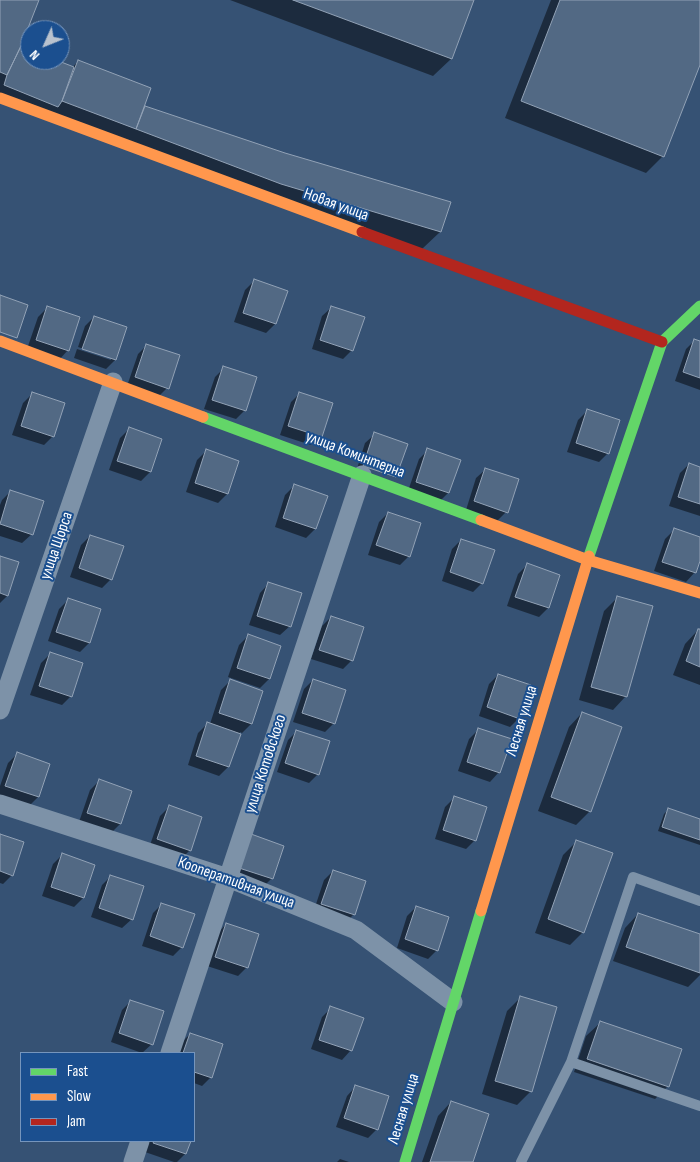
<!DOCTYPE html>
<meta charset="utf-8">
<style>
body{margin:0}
#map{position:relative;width:700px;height:1162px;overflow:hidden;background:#365274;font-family:"Sofia Sans Condensed",sans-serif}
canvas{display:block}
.legend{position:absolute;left:20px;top:1052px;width:175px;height:90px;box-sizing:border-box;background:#1b4f8f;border:1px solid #7695bc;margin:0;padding:6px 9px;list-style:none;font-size:15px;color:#fff}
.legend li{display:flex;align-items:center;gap:10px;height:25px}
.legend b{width:25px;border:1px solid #7695bc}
.north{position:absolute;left:20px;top:20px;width:50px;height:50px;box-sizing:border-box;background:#1b4f8f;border:1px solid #7695bc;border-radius:50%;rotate:226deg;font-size:14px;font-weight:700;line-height:20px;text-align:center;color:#fff}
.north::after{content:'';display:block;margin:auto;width:18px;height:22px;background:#b9c2ce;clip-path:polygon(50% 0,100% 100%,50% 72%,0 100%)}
</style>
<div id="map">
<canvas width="700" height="1162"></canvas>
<ul class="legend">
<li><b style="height:6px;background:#63d668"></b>Fast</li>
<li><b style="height:6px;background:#ff974d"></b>Slow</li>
<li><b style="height:6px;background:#b3261e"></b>Jam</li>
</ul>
<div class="north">N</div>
</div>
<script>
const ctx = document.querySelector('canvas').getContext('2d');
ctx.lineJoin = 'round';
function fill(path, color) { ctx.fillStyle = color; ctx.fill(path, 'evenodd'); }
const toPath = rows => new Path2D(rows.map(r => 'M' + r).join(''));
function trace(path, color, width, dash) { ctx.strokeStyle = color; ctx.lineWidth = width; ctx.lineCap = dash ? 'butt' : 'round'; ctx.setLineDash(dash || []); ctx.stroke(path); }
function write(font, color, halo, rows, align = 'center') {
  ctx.font = font + ' "Sofia Sans Condensed",sans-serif'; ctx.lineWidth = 4; ctx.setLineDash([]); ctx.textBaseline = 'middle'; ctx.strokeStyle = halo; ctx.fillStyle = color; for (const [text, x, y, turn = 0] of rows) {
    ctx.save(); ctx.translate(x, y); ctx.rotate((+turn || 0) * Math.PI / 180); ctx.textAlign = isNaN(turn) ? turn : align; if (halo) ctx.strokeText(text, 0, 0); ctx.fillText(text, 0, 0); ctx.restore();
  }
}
fill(toPath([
 [0,0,38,0,19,46,30,51,30,60,53,60,72,68,78,61,141,111,145,107,440,232,422,249,0,102],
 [230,0,473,0,451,59,433,76],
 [551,0,700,0,700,61,663,156,646,173,505,118],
 [254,281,275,324,266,333,234,322,245,290],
 [332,307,352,350,343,359,312,349,322,316],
 [47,308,68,350,59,360,27,349,38,317],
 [94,317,126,328,115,360,106,369,74,358,77,349,111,360,111,358,78,347,85,326],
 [695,340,700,342,700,390,675,381,686,349],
 [147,345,167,388,158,397,127,386,138,354],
 [224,368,245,410,236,419,204,409,215,377],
 [300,393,320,436,311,445,280,435,291,402],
 [32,394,53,436,44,445,12,435,23,403],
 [587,411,608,453,599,462,567,452,578,420],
 [129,429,161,439,150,472,141,481,109,470,120,438],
 [375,434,406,444,355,475,365,443],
 [428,450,448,493,439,502,408,491,419,459],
 [206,451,227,494,218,503,186,492,197,460],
 [689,464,700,468,700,516,669,506,680,473],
 [486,469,506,512,497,521,466,510,476,478],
 [294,486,315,529,306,538,275,527,285,495],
 [11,491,32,534,22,543,0,536,0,505,2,500],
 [388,513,409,556,400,565,368,555,379,522],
 [674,530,700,538,700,557,695,572,686,582,654,571,665,539],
 [90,536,111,579,102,588,70,577,81,545],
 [461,540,482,583,473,592,442,581,452,549],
 [0,557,7,596,0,603],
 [527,565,559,575,548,608,539,617,507,606,518,574],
 [269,583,290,626,280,635,249,625,260,593],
 [618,597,626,696,613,710,579,700,604,611],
 [68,600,99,610,89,643,80,652,48,641,59,609],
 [331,617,352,660,343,669,311,659,322,626],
 [698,630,700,631,700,685,673,675,685,644],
 [248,636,280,646,269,679,260,688,228,677,239,645],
 [50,654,71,696,62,705,30,695,41,663],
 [498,675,519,718,510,727,479,716,489,684],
 [313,680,334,723,325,732,293,722,304,689],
 [230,681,262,691,251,724,242,733,240,732,228,767,219,776,188,765,198,733,207,724,210,724,221,690],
 [582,713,590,811,576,825,538,811,569,727],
 [478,730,499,772,490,782,458,771,469,739],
 [297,731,318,774,309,783,277,772,288,740],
 [17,754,49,764,38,797,29,806,0,796,0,786,8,763],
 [99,781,131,791,120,824,111,833,79,822,90,790],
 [454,798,475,840,466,849,435,839,445,807],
 [169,807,190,850,181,859,149,848,160,816],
 [668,810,700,820,700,845,658,831,664,814],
 [0,835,12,875,3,884,0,883],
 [576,842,583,932,570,945,535,933,563,855],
 [242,845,272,878,263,887,231,877],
 [62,855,94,865,83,898,74,907,42,896,53,864],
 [333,871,354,914,345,923,313,913,324,880],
 [111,876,132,919,122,928,91,917,102,885],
 [162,904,182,947,173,956,142,946,153,913],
 [416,907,437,950,428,959,397,948,407,916],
 [638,914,700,936,700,975,688,987,613,961,625,928],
 [226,924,247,967,238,976,207,966,217,934],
 [520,998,531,1091,517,1105,482,1094,507,1011],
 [131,1001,152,1044,142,1053,111,1042,122,1010],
 [331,1008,351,1050,342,1060,311,1049,322,1017],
 [600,1023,668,1086,655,1099,574,1072,586,1036],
 [190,1034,211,1077,202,1086,194,1083,194,1053,178,1053,181,1043],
 [356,1086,377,1129,368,1138,336,1127,347,1096],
 [451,1102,471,1162,422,1162,438,1116],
 [149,1141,190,1141,185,1154,177,1162,174,1162,145,1152],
 [340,1159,349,1162,337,1162]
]), '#0007');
const building = toPath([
 [0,0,39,0,21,46,7,75,0,72,0,0],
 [293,0,474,0,452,59,293,0],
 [560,0,700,0,700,65,664,157,521,101,560,0],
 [21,46,30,49,30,60,56,60,74,67,62,101,58,107,4,85,7,75,21,46],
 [78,60,151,88,136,129,62,101,78,60],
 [145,106,285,153,451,202,441,232,281,184,136,129,145,106],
 [254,279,288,291,276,324,243,313,254,279],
 [0,295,28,305,17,338,0,332,0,295],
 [47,306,80,317,69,351,36,340,47,306],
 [331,306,365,317,353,351,320,340,331,306],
 [94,316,127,327,116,360,82,349,94,316],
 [694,339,700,341,700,378,683,372,694,339],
 [146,344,180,355,169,389,135,377,146,344],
 [223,366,257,377,246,411,212,400,223,366],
 [32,392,65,403,54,437,21,426,32,392],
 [299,392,333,403,322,437,288,426,299,392],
 [587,409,620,420,609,454,576,443,587,409],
 [129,427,162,439,151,472,117,461,129,427],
 [374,432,408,444,396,477,363,466,374,432],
 [427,448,461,460,449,493,416,482,427,448],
 [206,449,239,461,228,494,195,483,206,449],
 [689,463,700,467,700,504,678,497,689,463],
 [485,468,519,479,508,513,474,501,485,468],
 [294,484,328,496,316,529,283,518,294,484],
 [10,490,44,501,33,535,0,524,10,490],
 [388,512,421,523,410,557,376,545,388,512],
 [674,528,700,537,700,561,696,573,662,562,674,528],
 [90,535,124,546,112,580,79,568,90,535],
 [461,539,495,550,483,584,450,572,461,539],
 [0,556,19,562,8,596,0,593,0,556],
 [527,563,560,575,549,608,515,597,527,563],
 [268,582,302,593,291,627,257,616,268,582],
 [617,596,653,606,627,697,591,687,617,596],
 [68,598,101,609,90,643,56,632,68,598],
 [331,616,364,627,353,661,319,650,331,616],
 [698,629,700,629,700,667,686,661,698,629],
 [248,634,281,646,270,679,237,668,248,634],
 [50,652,83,663,72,697,39,686,50,652],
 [498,674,531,685,520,719,487,707,498,674],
 [230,679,263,691,252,724,219,713,230,679],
 [313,679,346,690,335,724,302,713,313,679],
 [582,712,622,727,591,812,551,797,582,712],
 [207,722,241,734,229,767,196,756,207,722],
 [478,728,512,739,500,773,467,762,478,728],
 [296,730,330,741,319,775,285,763,296,730],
 [17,752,50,764,39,797,5,786,17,752],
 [99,779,132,791,121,824,87,813,99,779],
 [454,796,487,807,476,841,443,830,454,796],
 [169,805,202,817,191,851,157,839,169,805],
 [668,808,700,819,700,840,662,827,668,808],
 [0,834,24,842,13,876,0,871,0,834],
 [251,834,284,846,273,879,239,868,251,834],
 [576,840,613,853,584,933,548,919,576,840],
 [62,853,95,865,84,898,51,887,62,853],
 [333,870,366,881,355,915,321,904,333,870],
 [110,875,144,886,133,920,99,908,110,875],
 [161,903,195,914,183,948,150,936,161,903],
 [416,906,449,917,438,951,405,939,416,906],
 [638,913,700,934,700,973,626,947,638,913],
 [226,923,259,934,248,968,215,957,226,923],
 [520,996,557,1007,532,1092,495,1081,520,996],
 [130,1000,164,1011,153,1045,119,1033,130,1000],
 [330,1006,364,1018,352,1051,319,1040,330,1006],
 [600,1021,682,1049,669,1087,587,1059,600,1021],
 [190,1033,223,1044,212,1078,194,1072,194,1053,183,1053,190,1033],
 [355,1085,389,1096,378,1130,344,1118,355,1085],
 [451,1101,489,1114,473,1162,430,1162,451,1101],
 [154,1141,191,1141,186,1154,153,1143,154,1141]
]);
fill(building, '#526984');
trace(building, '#92a2b6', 1);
trace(toPath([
 [571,1062,633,877,700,901],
 [521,1162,571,1062,700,1106]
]), '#7d92a8', 10);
trace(toPath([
 [0,710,113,382],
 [0,804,228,878,356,930,453,1002],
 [170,1053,362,475],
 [133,1162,140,1141]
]), '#7d92a8', 19);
trace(toPath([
 [203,417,481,520],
 [589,556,662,342,700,306],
 [405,1162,481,911]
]), '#63d668', 11);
trace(toPath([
 [0,98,362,232],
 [0,341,203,417],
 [481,520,588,560,700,593],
 [481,911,589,556]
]), '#ff974d', 11);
trace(toPath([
 [362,232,662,342]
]), '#b3261e', 11);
write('16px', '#fff', '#1b4f8f', [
 ["Новая улица",336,205,20],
 ["улица Коминтерна",355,455,21],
 ["улица Щорса",57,546,-71],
 ["Лесная улица",522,721,-73],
 ["улица Котовского",266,764,-72],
 ["Кооперативная улица",236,883,20],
 ["Лесная улица",404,1109,-73]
]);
</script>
